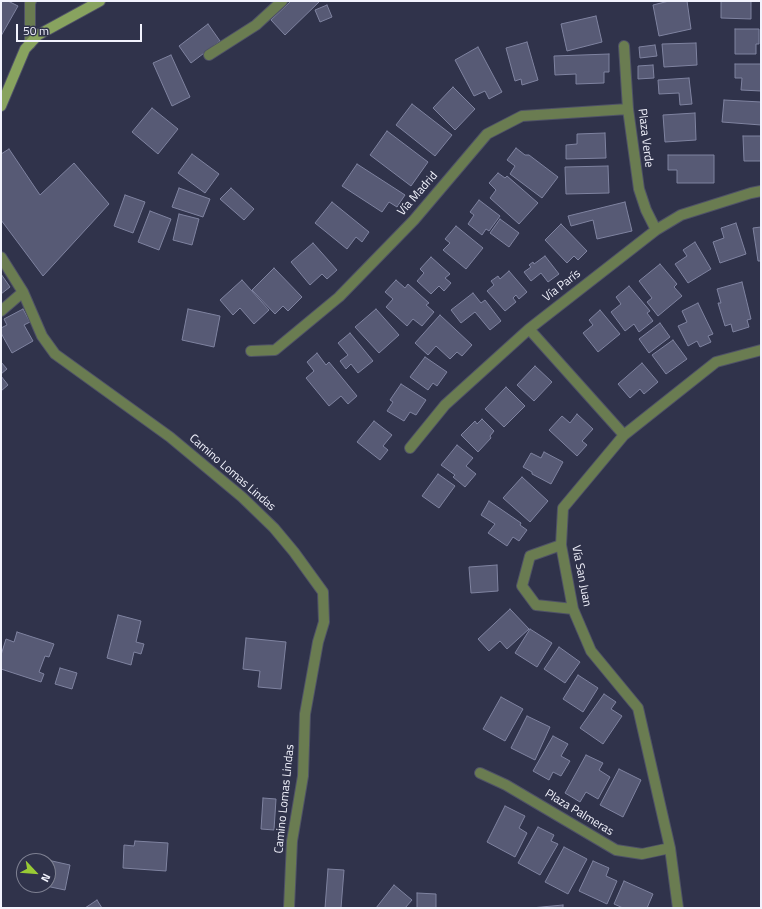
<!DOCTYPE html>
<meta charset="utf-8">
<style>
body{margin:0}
#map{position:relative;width:762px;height:909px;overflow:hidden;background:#30334b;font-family:"Titillium Web",sans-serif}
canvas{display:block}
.frame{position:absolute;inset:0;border:2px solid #f2f3fd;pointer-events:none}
.north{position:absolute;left:16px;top:853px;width:40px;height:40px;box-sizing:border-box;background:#30334b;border:1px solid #7e8092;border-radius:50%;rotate:116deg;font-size:11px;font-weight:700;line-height:16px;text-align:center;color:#f2f3fd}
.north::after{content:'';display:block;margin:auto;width:14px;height:18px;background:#99cb35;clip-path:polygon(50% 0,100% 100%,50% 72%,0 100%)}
.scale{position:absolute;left:16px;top:24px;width:126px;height:18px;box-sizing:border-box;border:2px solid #f2f3fd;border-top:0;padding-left:5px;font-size:12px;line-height:14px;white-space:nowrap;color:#f2f3fd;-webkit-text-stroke:3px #30334b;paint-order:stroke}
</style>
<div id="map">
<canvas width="762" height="909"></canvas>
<div class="frame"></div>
<div class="north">N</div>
<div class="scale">50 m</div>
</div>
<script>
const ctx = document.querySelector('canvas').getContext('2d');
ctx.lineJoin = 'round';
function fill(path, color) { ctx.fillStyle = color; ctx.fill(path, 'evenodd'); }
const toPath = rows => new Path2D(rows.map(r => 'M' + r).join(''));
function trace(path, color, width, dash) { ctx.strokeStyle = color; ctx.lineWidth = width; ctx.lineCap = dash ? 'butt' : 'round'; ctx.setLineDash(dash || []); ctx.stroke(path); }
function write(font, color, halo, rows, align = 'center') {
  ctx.font = font + ' "Titillium Web",sans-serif'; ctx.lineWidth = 3.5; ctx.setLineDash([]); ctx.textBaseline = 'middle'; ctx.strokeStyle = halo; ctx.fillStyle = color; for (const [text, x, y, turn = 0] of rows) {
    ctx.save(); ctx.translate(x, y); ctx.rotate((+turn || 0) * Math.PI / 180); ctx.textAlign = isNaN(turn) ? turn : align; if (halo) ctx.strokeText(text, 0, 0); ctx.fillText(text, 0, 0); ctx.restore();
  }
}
const building = toPath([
 [1,1,8,1,18,6,1,36,1,1],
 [291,1,320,1,285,35,271,20,291,1],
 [669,1,687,1,691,29,659,36,653,5,669,1],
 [721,1,751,1,751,19,721,18,721,1],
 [327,5,332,17,320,22,315,10,327,5],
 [596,16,602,42,567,51,561,24,596,16],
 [208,24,220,41,191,63,179,46,208,24],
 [735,29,759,29,759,44,756,44,756,54,735,54,735,29],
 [527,42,538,80,522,85,521,79,515,81,506,48,527,42],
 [696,43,697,65,664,67,662,44,696,43],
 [655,45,657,56,640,58,639,47,655,45],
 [478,47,502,92,489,99,485,91,474,96,455,60,478,47],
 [609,54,609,72,604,72,604,83,576,84,576,74,555,75,554,56,609,54],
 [171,55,190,97,172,106,153,63,171,55],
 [735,64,761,64,761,91,741,90,742,78,735,78,735,64],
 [653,65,654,78,638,79,638,66,653,65],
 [689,78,692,104,680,105,679,93,659,94,658,80,689,78],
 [453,87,475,109,455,130,433,108,453,87],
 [724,100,761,102,761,125,722,122,724,100],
 [412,104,452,135,435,156,396,125,412,104],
 [152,108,178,129,158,154,132,132,152,108],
 [695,113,696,140,665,142,663,115,695,113],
 [387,131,428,162,411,186,370,155,387,131],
 [605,133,606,158,566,159,566,145,577,144,577,134,605,133],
 [743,136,761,136,761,161,744,161,743,136],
 [516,148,525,155,529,155,558,177,542,198,510,174,515,166,507,160,516,148],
 [9,149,40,195,74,163,109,204,43,276,1,220,1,154,9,149],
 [192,154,219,174,205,193,178,173,192,154],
 [668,155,714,155,714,183,677,183,677,170,668,170,668,155],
 [357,164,405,195,397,207,389,202,382,212,342,186,357,164],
 [608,166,609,193,566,194,565,167,608,166],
 [498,173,505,178,507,176,538,203,519,224,490,198,496,190,489,183,498,173],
 [179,188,210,199,203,217,172,207,179,188],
 [231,188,254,209,244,220,220,199,231,188],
 [125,195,145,202,133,233,114,226,125,195],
 [479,200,500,216,489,231,486,229,482,235,468,224,474,215,470,212,479,200],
 [332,202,369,232,362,242,356,237,347,249,315,223,332,202],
 [625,202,632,231,597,239,593,220,571,226,568,216,625,202],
 [150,211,171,219,159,250,138,242,150,211],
 [179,214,199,219,192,245,173,240,179,214],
 [500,219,519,233,509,247,490,233,500,219],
 [736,223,746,254,720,263,713,242,724,238,721,228,736,223],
 [561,224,587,251,578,260,574,256,567,263,545,240,561,224],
 [456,226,483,248,466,269,443,250,450,243,445,239,456,226],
 [761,227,761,261,758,261,753,228,761,227],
 [695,242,711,269,688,283,675,264,687,256,683,250,695,242],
 [313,243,337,270,327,279,322,274,310,285,291,262,313,243],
 [545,256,559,274,548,282,541,273,531,281,524,272,531,267,529,265,533,262,534,264,545,256],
 [431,257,450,274,445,278,451,283,444,291,439,286,431,294,417,281,424,273,420,269,431,257],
 [660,264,677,284,674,287,682,296,658,316,647,302,652,298,639,281,660,264],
 [274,268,302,297,288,311,283,306,275,314,252,290,274,268],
 [509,271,527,292,519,299,516,295,513,298,516,302,505,311,487,291,494,285,491,281,498,276,500,279,509,271],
 [1,274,10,287,1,294,1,274],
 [242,280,269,310,254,324,240,308,233,315,220,300,242,280],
 [396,280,405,288,408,284,429,303,426,305,434,312,422,326,413,319,407,326,386,307,393,299,385,292,396,280],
 [742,282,751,319,747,320,749,327,733,332,731,324,725,326,718,303,721,303,717,289,742,282],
 [629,286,650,311,647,313,653,321,639,332,634,324,625,331,611,312,621,304,616,297,629,286],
 [473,293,481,303,485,300,501,321,490,330,475,312,461,323,451,310,473,293],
 [698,303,713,334,708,336,711,342,700,347,697,341,688,346,678,326,687,322,682,311,698,303],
 [23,309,30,322,24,325,33,341,12,353,1,333,1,328,7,325,4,319,23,309],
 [188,309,220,316,214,347,182,340,188,309],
 [376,309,399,335,379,353,355,327,376,309],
 [600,310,620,334,598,352,583,333,593,325,589,320,600,310],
 [440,315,472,345,462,356,457,352,450,359,436,346,428,355,415,343,440,315],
 [660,323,670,337,649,353,639,339,660,323],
 [350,333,373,361,358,373,351,364,346,369,340,361,348,355,338,343,350,333],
 [673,340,687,359,666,374,652,355,673,340],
 [317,353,326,365,329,362,357,396,348,404,341,396,329,406,306,378,314,371,307,362,317,353],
 [425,357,447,372,437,386,433,383,428,390,410,377,425,357],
 [1,362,7,369,1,374,1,362],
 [642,363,658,382,644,394,640,389,630,398,618,384,642,363],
 [535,366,552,382,534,401,517,385,535,366],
 [1,376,8,385,1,391,1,376],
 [401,384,426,400,416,415,410,412,404,421,387,411,393,402,390,400,401,384],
 [506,387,525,406,504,427,485,409,506,387],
 [577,414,593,429,582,441,587,445,577,456,549,430,562,416,570,423,577,414],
 [482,419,494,431,490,436,491,438,478,452,461,435,475,421,477,424,482,419],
 [374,421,392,435,383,446,388,450,380,460,357,442,374,421],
 [457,445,473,458,466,466,476,474,465,487,453,477,455,475,441,465,457,445],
 [544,452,563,462,551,484,532,474,532,472,523,467,531,453,541,458,544,452],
 [438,474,455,486,439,508,422,496,438,474],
 [522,477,548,501,530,522,503,498,522,477],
 [489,501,521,523,520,525,527,530,519,541,513,537,507,546,488,533,495,524,481,515,489,501],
 [497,565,498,591,471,593,469,567,497,565],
 [510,609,529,629,507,649,500,641,489,651,478,639,510,609],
 [118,615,141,621,136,642,144,644,141,654,134,652,131,665,107,658,118,615],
 [530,629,552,643,537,667,515,653,530,629],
 [17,632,54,644,49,657,45,656,39,672,44,674,41,682,1,669,1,655,6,639,14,642,17,632],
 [246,638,286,642,281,689,258,687,260,671,243,669,246,638],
 [559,647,580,662,565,683,544,669,559,647],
 [60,668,77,673,72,689,55,684,60,668],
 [578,675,598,688,583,712,563,699,578,675],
 [604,694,616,702,611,709,622,716,603,744,580,728,604,694],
 [501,697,523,709,505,741,483,729,501,697],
 [527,716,550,727,535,760,511,748,527,716],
 [553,736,568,744,561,756,570,761,561,776,553,772,549,780,533,771,553,736],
 [586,755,603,763,599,770,610,777,598,799,586,792,580,802,565,793,586,755],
 [619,769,641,780,623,817,600,805,619,769],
 [263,798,276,799,274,830,261,829,263,798],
 [505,806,525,816,519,828,527,833,515,857,487,842,505,806],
 [538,827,554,835,551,841,558,844,540,875,518,863,538,827],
 [135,841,168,843,166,871,123,868,124,845,134,846,135,841],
 [564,847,587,859,568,894,545,882,564,847],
 [43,859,70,865,65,890,41,885,48,885,48,861,43,861,43,859],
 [593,861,609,868,606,876,617,881,607,904,579,891,593,861],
 [328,869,344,870,341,908,325,908,328,869],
 [624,881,653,894,647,908,623,908,614,904,624,881],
 [394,885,412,900,405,908,376,908,394,885],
 [417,893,436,894,436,908,417,908,417,893],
 [97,900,102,908,85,908,97,900],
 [563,905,563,908,531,908,563,905]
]);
fill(building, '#575a75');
trace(building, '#7f83a0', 1);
const minor = toPath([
 [30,44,30,3,31,1],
 [624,46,628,109,639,189,646,210,656,230],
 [209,55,256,25,282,1],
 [1,257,23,292,42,336,55,354,170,437,242,497,274,528,294,552,323,592,324,622,318,642,305,714,303,776,292,841,289,908],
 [1,311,23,292],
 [529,329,624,435],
 [251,351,275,350,339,297,414,220,487,134,522,116,628,109],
 [410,448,445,405,529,329,656,230,681,215,751,193,761,191],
 [561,545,530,556,522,586,536,605,573,609],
 [480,773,506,785,616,850,642,854,670,848],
 [678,908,670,848,638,708,591,651,573,609,561,545,563,508,624,435,716,362,761,350]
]);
const secondary = toPath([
 [1,106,25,49,38,35,100,1]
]);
trace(minor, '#4f5267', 12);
trace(secondary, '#4f5267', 12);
trace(minor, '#6a7c51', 10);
trace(secondary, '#88a35f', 10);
write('12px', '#f2f3fd', '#30334b', [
 ["Plaza Verde",645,138,83],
 ["Vía Madrid",418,194,-49],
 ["Vía París",562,286,-38],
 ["Camino Lomas Lindas",232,473,41],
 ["Vía San Juan",581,576,79],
 ["Camino Lomas Lindas",285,799,-84],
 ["Plaza Palmeras",579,813,31]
]);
</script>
